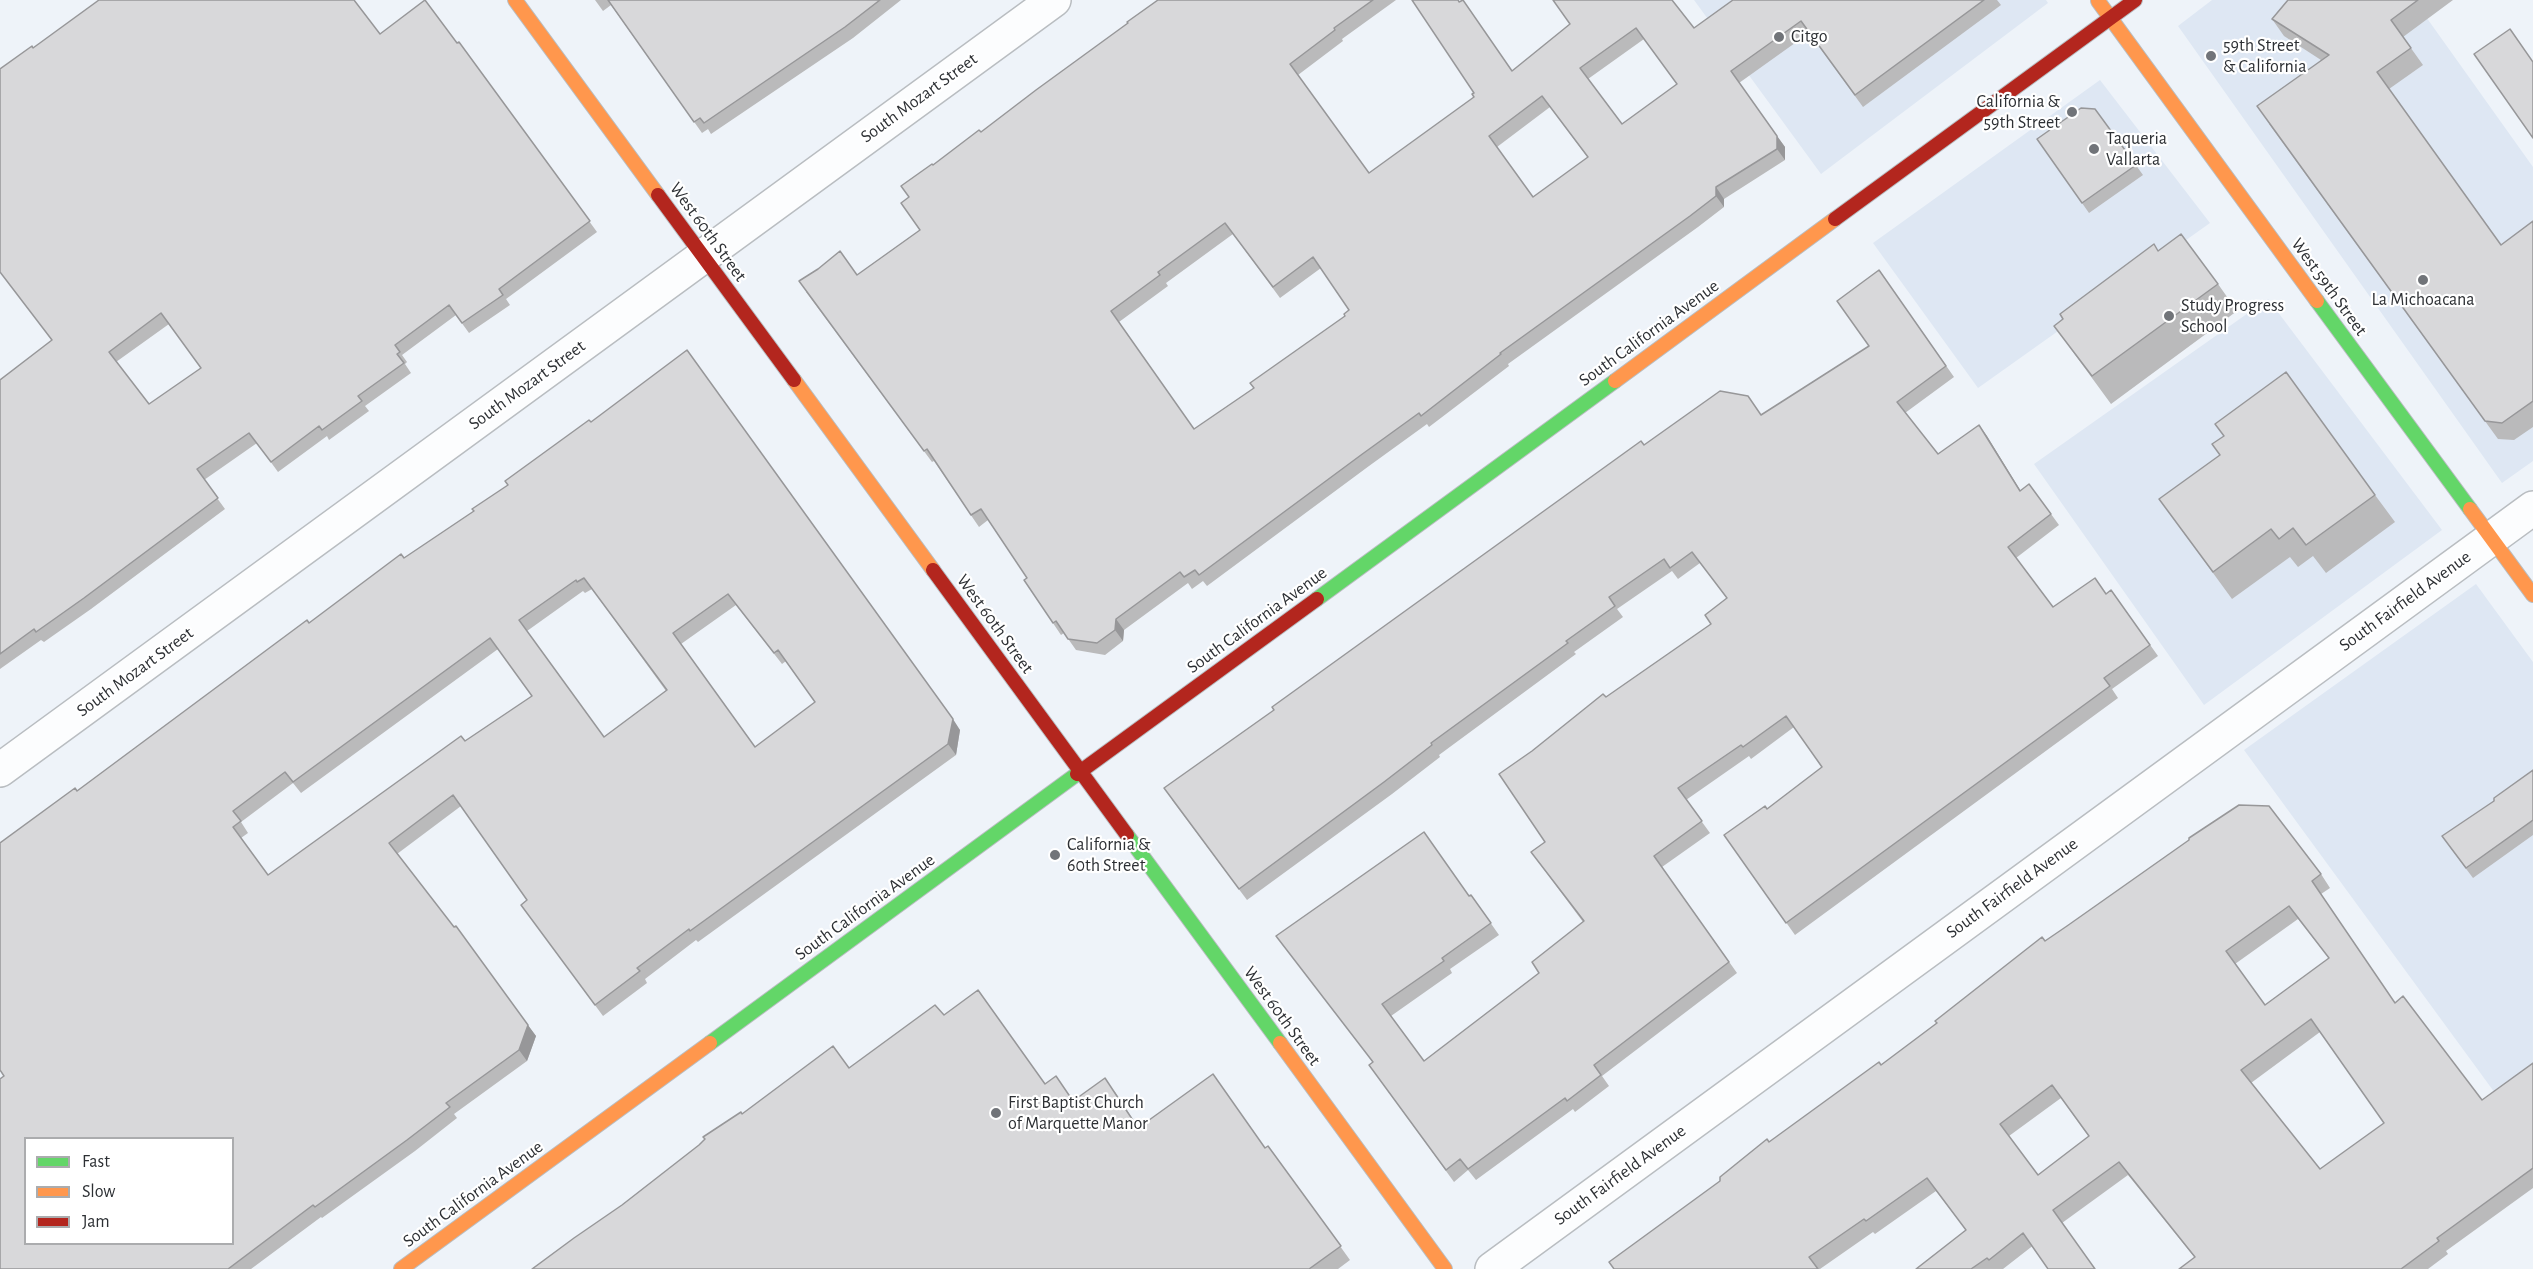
<!DOCTYPE html>
<style>
body{margin:0}
#map{position:relative;width:2533px;height:1269px;overflow:hidden;background:#eef3f9;font-family:"Alegreya Sans",sans-serif}
canvas{display:block}
.legend{position:absolute;left:24px;top:1137px;width:210px;height:108px;box-sizing:border-box;background:#fff;border:2px solid #abacae;margin:0;padding:8px 10px;list-style:none;font-size:18px;color:#2d3034}
.legend li{display:flex;align-items:center;gap:12px;height:30px}
.legend b{width:30px;border:2px solid #abacae}
</style>
<div id="map">
<canvas width="2533" height="1269"></canvas>
<ul class="legend">
<li><b style="height:8px;background:#63d668"></b>Fast</li>
<li><b style="height:8px;background:#ff974d"></b>Slow</li>
<li><b style="height:8px;background:#b3261e"></b>Jam</li>
</ul>
</div>
<script>
const ctx = document.querySelector('canvas').getContext('2d');
ctx.lineJoin = 'round';
function fill(path, color) {
  ctx.fillStyle = color;
  ctx.fill(path, 'evenodd');
}
function strokePath(path, color, width, dash) {
  ctx.strokeStyle = color;
  ctx.lineWidth = width;
  ctx.lineCap = dash ? 'butt' : 'round';
  ctx.setLineDash(dash || []);
  ctx.stroke(path);
}
function label(font, color, halo, rows, align = 'center') {
  ctx.font = font + ' "Alegreya Sans",sans-serif';
  ctx.lineWidth = 4.5;
  ctx.setLineDash([]);
  ctx.textBaseline = 'middle';
  ctx.strokeStyle = halo;
  ctx.fillStyle = color;
  for (const [text, x, y, turn = 0] of rows) {
    ctx.save();
    ctx.translate(x, y);
    ctx.rotate((+turn || 0) * Math.PI / 180);
    ctx.textAlign = isNaN(turn) ? turn : align;
    if (halo) ctx.strokeText(text, 0, 0);
    ctx.fillText(text, 0, 0);
    ctx.restore();
  }
}
fill(new Path2D(`
 M 1694,0 L 2046,0 L 2048,3 L 1821,174 Z
 M 2212,0 L 2414,0 L 2533,167 L 2533,461 L 2502,483 L 2178,26 Z
 M 2100,80 L 2210,223 L 1978,388 L 1873,243 Z
 M 2268,299 L 2442,530 L 2204,705 L 2034,464 Z
 M 2476,584 L 2533,662 L 2533,1145 L 2244,750 Z`), '#dee7f3');
const street = new Path2D(`
 M 0,770 L 1054,0
 M 1492,1269 L 2533,508`);
const fast = new Path2D(`
 M 2317,301 L 2470,509
 M 1317,599 L 1615,381
 M 1127,835 L 1280,1043
 M 710,1043 L 1077,774`);
const slow = new Path2D(`
 M 515,0 L 658,195
 M 2098,1 L 2317,301
 M 794,380 L 933,570
 M 1615,381 L 1835,219
 M 2470,509 L 2533,595
 M 1280,1043 L 1445,1269
 M 401,1269 L 710,1043`);
const jam = new Path2D(`
 M 658,195 L 794,380
 M 1835,219 L 2135,0
 M 933,570 L 1127,835
 M 1077,774 L 1317,599`);
strokePath(street, '#b9bdc1', 36);
strokePath(fast, '#b9bdc1', 16);
strokePath(slow, '#b9bdc1', 16);
strokePath(jam, '#b9bdc1', 16);
strokePath(street, '#fcfdfe', 33);
strokePath(fast, '#63d668', 14);
strokePath(slow, '#ff974d', 14);
strokePath(jam, '#b3261e', 14);
fill(new Path2D(`
 M 595,0 L 901,0 L 853,38 L 711,134 L 708,129 L 702,133 L 611,5 L 603,11 Z
 M 1158,0 L 1396,0 L 1342,39 L 1343,41 L 1298,75 L 1369,173 L 1512,71 L 1570,24 L 1694,28 L 1733,0 L 1997,0 L 2001,5 L 1863,107 L 1809,33 L 1739,83 L 1785,147 L 1785,160 L 1724,199 L 1724,207 L 1698,227 L 1508,364 L 1509,366 L 1429,427 L 1427,424 L 1369,466 L 1207,586 L 1203,581 L 1192,589 L 1188,583 L 1124,630 L 1123,641 L 1105,655 L 1076,650 L 1064,633 L 1061,635 L 1024,580 L 1027,578 L 988,520 L 979,527 L 934,461 L 932,462 L 806,292 L 857,275 L 920,230 L 909,197 L 933,165 L 981,132 L 1128,23 ZM 1644,39 L 1677,84 L 1622,124 L 1588,79 ZM 1550,107 L 1588,158 L 1533,197 L 1497,147 ZM 1233,234 L 1280,298 L 1321,268 L 1349,310 L 1345,316 L 1254,388 L 1194,429 L 1119,322 L 1168,286 L 1166,283 Z
 M 2288,0 L 2453,0 L 2403,37 L 2423,65 L 2389,89 L 2501,245 L 2533,221 L 2533,427 L 2514,440 L 2498,439 L 2269,124 L 2321,60 L 2284,36 L 2272,19 Z
 M 380,34 L 457,43 L 459,42 L 597,232 L 506,299 L 510,305 L 469,333 L 456,315 L 402,355 L 407,362 L 405,364 L 411,373 L 365,406 L 369,411 L 329,440 L 327,436 L 278,472 L 257,443 L 204,480 L 225,509 L 91,609 L 44,642 L 41,640 L 0,669 L 0,380 L 51,341 L 33,48 ZM 169,324 L 201,368 L 149,404 L 116,362 Z
 M 2095,109 L 2143,175 L 2089,213 L 2037,139 Z
 M 2158,251 L 2218,284 L 2237,311 L 2111,404 L 2054,326 Z
 M 1879,270 L 1954,377 L 1905,413 L 1938,454 L 1979,425 L 2020,491 L 2051,514 L 2059,525 L 2016,558 L 2053,607 L 2106,594 L 2111,590 L 2158,656 L 2112,689 L 2118,698 L 1795,935 L 1724,835 L 1767,809 L 1822,767 L 1794,727 L 1751,759 L 1749,756 L 1686,800 L 1710,833 L 1662,867 L 1737,973 L 1602,1076 L 1609,1086 L 1575,1112 L 1573,1109 L 1476,1180 L 1468,1170 L 1454,1182 L 1369,1065 L 1373,1062 L 1276,936 L 1469,896 L 1471,895 L 1499,935 L 1450,969 L 1452,973 L 1391,1016 L 1424,1061 L 1539,973 L 1583,922 L 1531,852 L 1545,842 L 1532,751 L 1606,697 L 1711,624 L 1727,598 L 1700,563 L 1678,579 L 1672,571 L 1617,609 L 1623,617 L 1574,652 L 1576,654 L 1439,755 L 1440,757 L 1392,794 L 1247,900 L 1172,800 L 1644,445 L 1761,415 L 1869,346 Z
 M 591,422 L 960,730 L 956,755 L 698,942 L 696,940 L 645,979 L 647,983 L 603,1016 L 521,905 L 527,900 L 461,806 L 397,854 L 536,1036 L 527,1061 L 454,1114 L 457,1118 L 415,1151 L 322,1218 L 321,1217 L 251,1269 L 0,1269 L 4,1076 L 0,1071 L 0,843 L 77,791 L 309,623 L 474,511 ZM 592,589 L 666,691 L 604,737 L 527,631 L 583,591 L 585,593 ZM 736,605 L 782,664 L 786,661 L 815,702 L 755,747 L 681,644 ZM 498,649 L 532,696 L 268,875 L 241,838 L 248,833 L 241,822 L 293,783 L 301,793 Z
 M 2375,495 L 2395,522 L 2326,573 L 2313,556 L 2298,567 L 2290,557 L 2232,599 L 2159,499 Z
 M 2533,770 L 2533,835 L 2473,878 L 2449,846 L 2494,801 Z
 M 2321,874 L 2330,888 L 2321,894 L 2395,1003 L 2482,1100 L 2533,1063 L 2533,1188 L 2446,1251 L 2448,1254 L 2428,1269 L 2179,1269 L 2195,1258 L 2128,1175 L 2062,1223 L 2003,1269 L 1916,1269 L 1966,1230 L 1936,1191 L 1875,1234 L 1873,1232 L 1820,1269 L 1614,1269 L 1720,1181 L 1769,1142 L 1881,1065 L 2045,941 ZM 2298,919 L 2329,958 L 2265,1005 L 2235,964 ZM 2320,1032 L 2384,1123 L 2320,1169 L 2251,1083 ZM 2061,1098 L 2089,1137 L 2038,1175 L 2009,1136 Z
 M 944,1015 L 1045,1084 L 1073,1101 L 1115,1092 L 1138,1127 L 1265,1148 L 1268,1146 L 1350,1260 L 1338,1269 L 532,1269 L 622,1205 L 742,1114 L 849,1068 Z`), '#bababb');
fill(new Path2D(`
 M 1777,136 L 1785,147 L 1785,160 L 1777,149 Z
 M 1716,187 L 1724,199 L 1724,207 L 1716,196 Z
 M 1979,425 L 1987,436 L 2028,503 L 2020,491 Z
 M 1116,619 L 1124,630 L 1123,641 L 1115,630 Z
 M 953,719 L 960,730 L 956,755 L 948,744 Z
 M 528,1025 L 536,1036 L 527,1061 L 519,1050 Z`), '#979799');
const building = new Path2D(`
 M 99,0 L 354,0 L 380,34 L 425,0 L 457,43 L 459,42 L 590,221 L 499,289 L 503,295 L 462,323 L 449,305 L 395,345 L 400,352 L 397,354 L 404,363 L 358,396 L 362,401 L 322,430 L 319,426 L 271,462 L 249,433 L 197,469 L 218,498 L 84,598 L 36,632 L 34,629 L 0,654 L 0,380 L 52,340 L 0,272 L 0,69 L 32,46 L 33,48 ZM 161,313 L 201,368 L 149,404 L 109,352 Z
 M 608,0 L 880,0 L 845,27 L 704,123 L 700,118 L 694,122 Z
 M 1158,0 L 1373,0 L 1334,28 L 1335,30 L 1290,64 L 1369,173 L 1474,97 L 1472,94 L 1474,93 L 1412,0 L 1458,0 L 1459,2 L 1463,0 L 1512,71 L 1570,24 L 1553,0 L 1672,0 L 1694,28 L 1733,0 L 1984,0 L 1855,95 L 1801,21 L 1731,71 L 1777,136 L 1777,149 L 1716,187 L 1716,196 L 1690,216 L 1500,353 L 1501,354 L 1421,416 L 1419,413 L 1361,455 L 1199,575 L 1195,570 L 1184,577 L 1180,572 L 1116,619 L 1115,630 L 1097,643 L 1068,639 L 1056,621 L 1053,623 L 1024,580 L 1027,578 L 981,509 L 971,515 L 927,449 L 924,451 L 799,281 L 818,269 L 840,251 L 857,275 L 920,230 L 901,203 L 909,197 L 901,186 L 932,164 L 933,165 L 979,130 L 981,132 L 1036,90 L 1128,23 L 1127,22 ZM 1636,28 L 1677,84 L 1622,124 L 1580,68 ZM 1542,96 L 1588,157 L 1533,197 L 1489,136 ZM 1225,223 L 1273,287 L 1313,257 L 1349,310 L 1344,314 L 1345,316 L 1250,383 L 1254,388 L 1194,429 L 1111,311 L 1160,275 L 1158,272 Z
 M 2288,0 L 2418,0 L 2391,20 L 2411,48 L 2377,72 L 2501,245 L 2533,221 L 2533,401 L 2502,423 L 2485,421 L 2257,106 L 2329,55 L 2272,19 Z
 M 2510,29 L 2533,62 L 2533,138 L 2474,54 Z
 M 2081,108 L 2095,109 L 2136,165 L 2082,203 L 2037,139 Z
 M 2181,234 L 2218,284 L 2092,376 L 2054,326 L 2063,319 L 2060,314 L 2154,244 L 2158,251 Z
 M 1879,270 L 1946,366 L 1897,402 L 1938,454 L 1979,425 L 2020,491 L 2029,484 L 2051,514 L 2008,547 L 2053,607 L 2095,578 L 2106,594 L 2111,590 L 2150,645 L 2104,678 L 2110,686 L 1786,923 L 1724,835 L 1765,806 L 1767,809 L 1822,767 L 1786,716 L 1743,747 L 1741,745 L 1678,788 L 1702,821 L 1654,856 L 1729,962 L 1594,1065 L 1601,1075 L 1567,1101 L 1565,1098 L 1468,1169 L 1460,1159 L 1446,1170 L 1369,1065 L 1373,1062 L 1276,936 L 1424,832 L 1469,896 L 1471,895 L 1491,923 L 1442,958 L 1444,961 L 1382,1004 L 1424,1061 L 1539,973 L 1532,962 L 1584,921 L 1531,852 L 1545,842 L 1499,774 L 1532,751 L 1603,694 L 1606,697 L 1711,624 L 1705,615 L 1727,598 L 1692,552 L 1670,568 L 1664,559 L 1609,597 L 1615,606 L 1566,641 L 1568,643 L 1431,743 L 1432,745 L 1384,782 L 1239,889 L 1164,788 L 1274,710 L 1272,707 L 1641,441 L 1644,445 L 1720,391 L 1748,396 L 1761,415 L 1869,346 L 1837,301 Z
 M 687,350 L 953,719 L 948,744 L 690,931 L 689,929 L 637,968 L 640,971 L 595,1005 L 521,905 L 527,900 L 453,795 L 389,843 L 454,927 L 456,926 L 528,1025 L 519,1050 L 446,1103 L 450,1107 L 407,1140 L 315,1207 L 313,1205 L 228,1269 L 0,1269 L 0,1079 L 4,1076 L 0,1070 L 0,843 L 75,788 L 77,791 L 307,620 L 309,623 L 401,554 L 404,558 L 474,511 L 472,509 L 508,485 L 505,481 L 589,420 L 591,422 ZM 584,578 L 667,690 L 604,737 L 519,620 L 576,580 L 577,582 ZM 728,594 L 774,653 L 778,650 L 815,702 L 755,747 L 673,633 ZM 490,638 L 532,696 L 465,741 L 461,736 L 268,875 L 233,827 L 241,821 L 233,811 L 285,772 L 293,782 ZM 26,1138 L 232,1138 L 232,1244 L 26,1244 Z
 M 2286,372 L 2375,495 L 2306,545 L 2293,528 L 2279,539 L 2271,529 L 2213,572 L 2159,499 L 2220,455 L 2212,444 L 2224,436 L 2215,424 Z
 M 2533,770 L 2533,820 L 2466,868 L 2442,836 L 2494,801 L 2494,798 Z
 M 2239,805 L 2269,806 L 2321,874 L 2312,881 L 2395,1003 L 2403,996 L 2482,1100 L 2533,1063 L 2533,1168 L 2437,1238 L 2439,1241 L 2401,1269 L 2179,1269 L 2195,1257 L 2119,1162 L 2053,1210 L 2095,1269 L 2048,1269 L 2023,1233 L 1989,1260 L 1987,1258 L 1971,1269 L 1916,1269 L 1966,1230 L 1927,1178 L 1866,1221 L 1864,1219 L 1809,1257 L 1818,1269 L 1614,1269 L 1609,1262 L 1720,1181 L 1720,1177 L 1767,1139 L 1769,1142 L 1879,1062 L 1881,1065 L 1937,1023 L 1935,1021 L 2042,937 L 2045,941 L 2067,926 L 2189,840 L 2189,838 ZM 2289,906 L 2329,958 L 2265,1005 L 2226,951 ZM 2311,1019 L 2384,1123 L 2320,1169 L 2241,1070 ZM 2052,1085 L 2089,1136 L 2038,1175 L 2000,1124 Z
 M 978,990 L 1045,1084 L 1056,1076 L 1073,1101 L 1105,1078 L 1138,1128 L 1213,1074 L 1265,1148 L 1268,1146 L 1341,1246 L 1309,1269 L 532,1269 L 574,1238 L 622,1205 L 699,1145 L 705,1139 L 703,1137 L 741,1112 L 742,1114 L 833,1046 L 849,1068 L 935,1005 L 944,1015 Z`);
fill(building, '#d8d8da');
strokePath(building, '#979799', 1.5);
for (const [x, y, r, color] of [
 [1779,37,6,"#717479"],
 [2211,56,6,"#717479"],
 [2072,112,6,"#717479"],
 [2094,149,6,"#717479"],
 [2423,280,6,"#717479"],
 [2169,316,6,"#717479"],
 [1055,855,6,"#717479"],
 [996,1113,6,"#717479"]
]) {
  const dot = new Path2D();
  dot.arc(x, y, r, 0, 2 * Math.PI);
  ctx.fillStyle = color;
  ctx.fill(dot);
  strokePath(dot, '#fff', 2);
}
label('18px', '#2d3034', '#fff', [
 ["Citgo",1791,37],
 ["59th Street",2223,46],
 ["& California",2223,67],
 ["California &",2060,102,"right"],
 ["59th Street",2060,123,"right"],
 ["Taqueria",2106,139],
 ["Vallarta",2106,160],
 ["La Michoacana",2423,300,"center"],
 ["Study Progress",2181,306],
 ["School",2181,327],
 ["California &",1067,845],
 ["60th Street",1067,866],
 ["First Baptist Church",1008,1103],
 ["of Marquette Manor",1008,1124]
], 'left');
label('18px', '#2d3034', '#fff', [
 ["South Mozart Street",919,98,-36],
 ["West 60th Street",708,232,54],
 ["West 59th Street",2329,287,54],
 ["South California Avenue",1649,333,-36],
 ["South Mozart Street",527,385,-36],
 ["South Fairfield Avenue",2405,601,-36],
 ["South California Avenue",1257,620,-36],
 ["West 60th Street",995,624,54],
 ["South Mozart Street",135,672,-36],
 ["South Fairfield Avenue",2012,888,-36],
 ["South California Avenue",865,907,-36],
 ["West 60th Street",1282,1016,54],
 ["South Fairfield Avenue",1620,1175,-36],
 ["South California Avenue",473,1194,-36]
]);
</script>
